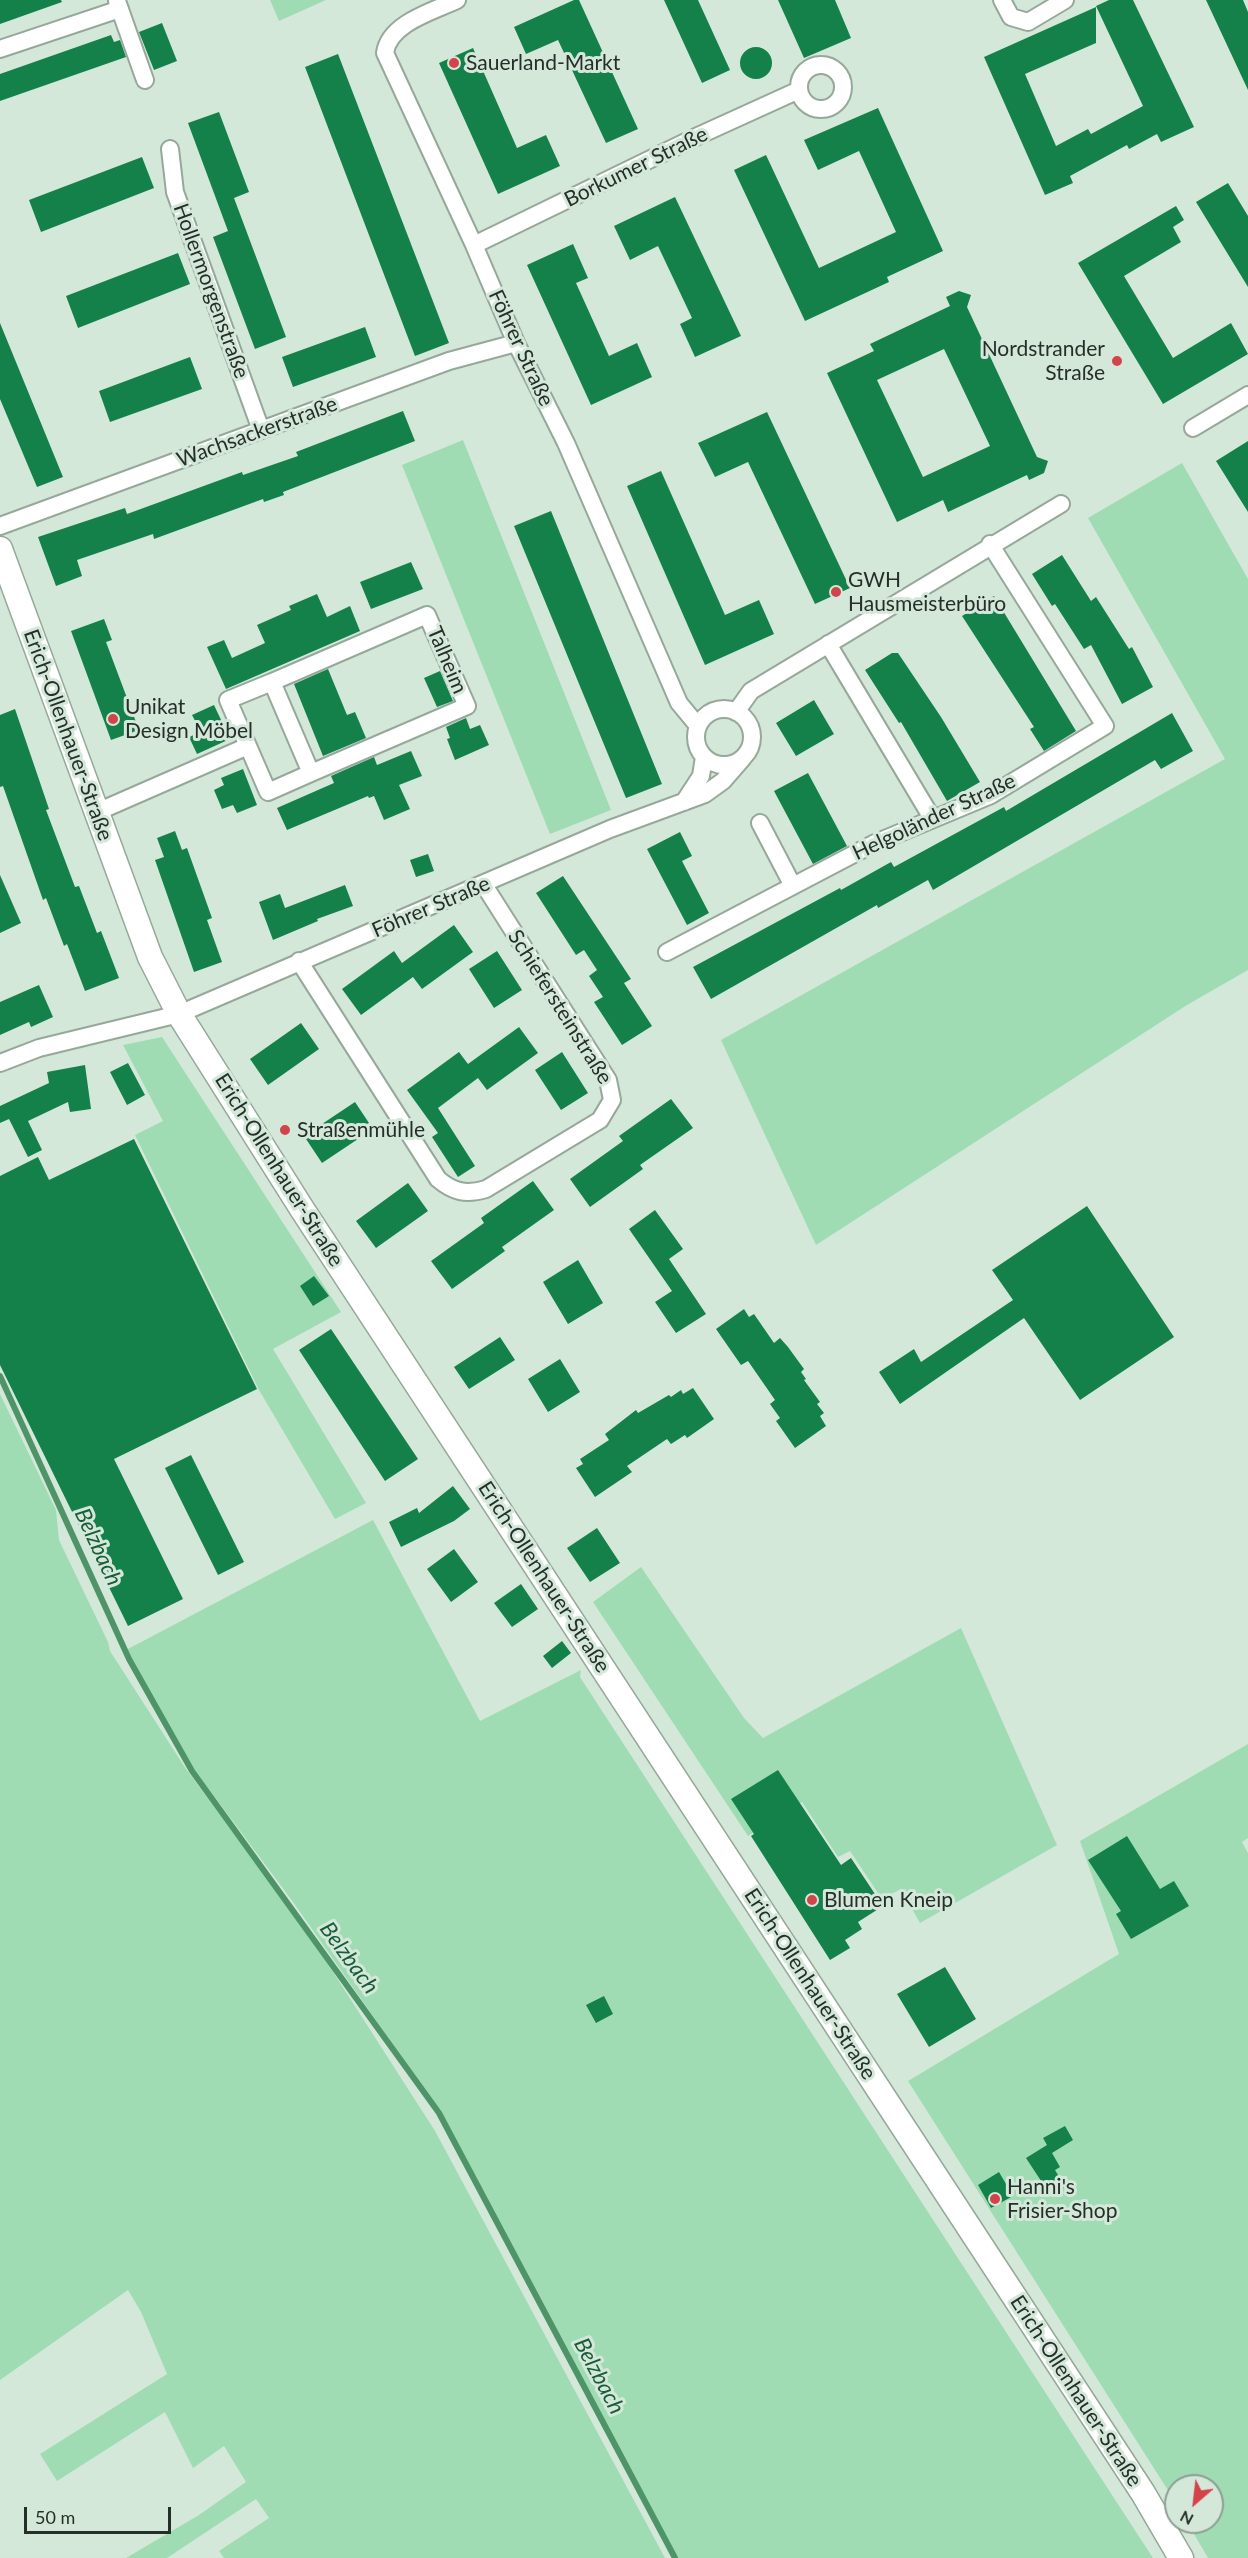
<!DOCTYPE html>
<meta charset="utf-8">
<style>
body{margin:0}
#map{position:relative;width:1248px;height:2558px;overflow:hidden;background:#d4e8da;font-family:Lato,sans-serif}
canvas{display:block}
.north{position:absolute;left:1164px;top:2474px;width:60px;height:60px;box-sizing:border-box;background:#d4e8da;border:2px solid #8e9e93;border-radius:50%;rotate:208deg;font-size:16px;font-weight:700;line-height:24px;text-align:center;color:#262e29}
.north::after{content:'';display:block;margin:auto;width:21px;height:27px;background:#d3434a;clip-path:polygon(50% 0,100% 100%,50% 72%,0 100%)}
.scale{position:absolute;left:24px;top:2507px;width:147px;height:27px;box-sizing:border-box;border:3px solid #262e29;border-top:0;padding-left:8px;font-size:18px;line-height:21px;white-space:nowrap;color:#262e29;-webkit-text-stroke:4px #d4e8da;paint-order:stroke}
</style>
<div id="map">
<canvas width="1248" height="2558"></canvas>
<div class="north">N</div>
<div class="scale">50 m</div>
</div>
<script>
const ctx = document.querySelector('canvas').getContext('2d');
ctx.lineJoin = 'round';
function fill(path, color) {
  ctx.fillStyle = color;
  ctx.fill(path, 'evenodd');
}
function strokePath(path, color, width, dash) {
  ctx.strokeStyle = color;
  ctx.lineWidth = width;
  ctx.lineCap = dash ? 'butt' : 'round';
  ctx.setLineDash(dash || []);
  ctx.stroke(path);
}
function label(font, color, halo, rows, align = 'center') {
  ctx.font = font + ' Lato,sans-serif';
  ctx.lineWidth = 6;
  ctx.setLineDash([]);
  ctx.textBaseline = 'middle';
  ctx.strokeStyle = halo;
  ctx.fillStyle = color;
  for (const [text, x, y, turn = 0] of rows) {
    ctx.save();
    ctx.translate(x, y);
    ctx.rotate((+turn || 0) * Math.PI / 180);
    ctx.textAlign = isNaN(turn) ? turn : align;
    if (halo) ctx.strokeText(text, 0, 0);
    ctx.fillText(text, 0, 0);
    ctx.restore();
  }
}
fill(new Path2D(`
 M 270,0 L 326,0 L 279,21 Z
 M 463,440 L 611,810 L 550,834 L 402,465 Z
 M 1182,463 L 1248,579 L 1248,970 L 1187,1005 L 816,1245 L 721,1040 L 1225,759 L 1088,518 Z
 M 162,1037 L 341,1312 L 273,1349 L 366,1503 L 335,1519 L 259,1390 L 135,1135 L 163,1121 L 123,1045 Z
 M 0,1394 L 56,1510 L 59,1540 L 108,1642 L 110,1651 L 186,1769 L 310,1936 L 435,2131 L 665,2558 L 224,2558 L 219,2551 L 269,2518 L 256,2499 L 167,2558 L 126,2558 L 199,2515 L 246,2482 L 224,2446 L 193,2468 L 165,2412 L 57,2481 L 40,2454 L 167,2374 L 141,2312 L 128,2290 L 0,2380 Z
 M 373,1520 L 480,1721 L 581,1670 L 580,1677 L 1153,2558 L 677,2558 L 446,2120 L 293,1902 L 194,1769 L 124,1651 Z
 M 641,1567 L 744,1718 L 763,1738 L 961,1628 L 1057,1845 L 920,1923 L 901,1889 L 882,1899 L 850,1851 L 838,1857 L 802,1802 L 748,1836 L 593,1602 Z
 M 1248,1744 L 1248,1838 L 1242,1842 L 1248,1853 L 1248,2558 L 1208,2558 L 1187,2522 L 1212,2522 L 1212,2486 L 1176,2486 L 1176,2503 L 908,2081 L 1119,1954 L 1080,1841 Z`), '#9fdcb4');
strokePath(new Path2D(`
 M 0,1376 L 129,1659 L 192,1771 L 439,2113 L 675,2558`), '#4f9469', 6);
fill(new Path2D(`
 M 0,0 L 61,0 L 62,2 L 0,24 Z
 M 574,0 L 579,0 L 638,129 L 606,143 L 558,40 L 526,54 L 514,27 Z
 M 664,0 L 698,0 L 730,70 L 702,83 Z
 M 778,0 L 835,0 L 851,38 L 804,58 Z
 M 1109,0 L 1133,0 L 1194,127 L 1161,142 L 1157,134 L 1129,149 L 1127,145 L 1070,176 L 1073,183 L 1045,195 L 984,57 L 1096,7 L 1096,43 L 1025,74 L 1056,146 L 1088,129 L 1091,134 L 1143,106 L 1096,6 Z
 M 1206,0 L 1243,0 L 1248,12 L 1248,90 Z
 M 162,23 L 177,61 L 154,70 L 139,32 Z
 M 111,35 L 114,42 L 120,40 L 126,57 L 0,101 L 0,74 Z
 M740 63a16 16 0 1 1 32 0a16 16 0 1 1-32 0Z
 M 473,48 L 517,148 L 546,135 L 560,166 L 498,194 L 439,63 Z
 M 338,54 L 449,343 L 415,356 L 305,67 Z
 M 878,108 L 943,251 L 887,277 L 889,282 L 805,321 L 734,170 L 766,155 L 819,268 L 896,232 L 859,151 L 818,170 L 804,140 Z
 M 219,112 L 249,192 L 234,198 L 286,337 L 255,349 L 213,237 L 228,231 L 188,123 Z
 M 142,157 L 154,188 L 41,232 L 29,200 Z
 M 1228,183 L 1248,216 L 1248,287 L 1196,202 Z
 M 675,197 L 741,336 L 695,357 L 680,324 L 692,318 L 658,246 L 630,260 L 614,226 Z
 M 1176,206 L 1184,220 L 1173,227 L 1181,242 L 1124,276 L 1173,358 L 1231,323 L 1248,354 L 1163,404 L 1078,263 Z
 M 573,244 L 588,278 L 576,283 L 609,356 L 637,343 L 652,377 L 591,405 L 527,265 Z
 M 178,253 L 190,284 L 78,328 L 66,296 Z
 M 959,291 L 971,295 L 967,307 L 1037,457 L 1048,461 L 1044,473 L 1029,480 L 1027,475 L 948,512 L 943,500 L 897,522 L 827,373 L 874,351 L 870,344 L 950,306 L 946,297 ZM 944,349 L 990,446 L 923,477 L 877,380 Z
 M 0,323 L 63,477 L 37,487 L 0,399 Z
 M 365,327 L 376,357 L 293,387 L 282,357 Z
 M 190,357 L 202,389 L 110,422 L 99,391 Z
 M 403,411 L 415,441 L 283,492 L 284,495 L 264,502 L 263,499 L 154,539 L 153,534 L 77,560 L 82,576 L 56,586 L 38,537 L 125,508 L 127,514 L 242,472 L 243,475 L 298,456 L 296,452 Z
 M 767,412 L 850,588 L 815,604 L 748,462 L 715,477 L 698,443 Z
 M 1248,441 L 1248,512 L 1216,461 Z
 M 661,471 L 725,615 L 759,600 L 774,634 L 705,665 L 627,486 Z
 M 551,511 L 662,784 L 626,798 L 514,526 Z
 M 1062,555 L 1091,601 L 1096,597 L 1129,649 L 1132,647 L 1153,687 L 1122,704 L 1091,645 L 1084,649 L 1055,604 L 1052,606 L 1032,574 Z
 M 411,562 L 423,589 L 371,609 L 360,582 Z
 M 317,594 L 327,617 L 350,606 L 360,631 L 226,689 L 207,647 L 224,640 L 232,658 L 265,643 L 257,625 L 291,610 L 289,606 Z
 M 994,596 L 1076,731 L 1044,751 L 1030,729 L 1034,727 L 962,616 Z
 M 104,619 L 112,640 L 106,642 L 139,730 L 111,740 L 71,631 Z
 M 892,653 L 898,653 L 941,717 L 980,782 L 947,801 L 901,722 L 899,723 L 865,670 Z
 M 328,669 L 347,715 L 355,712 L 366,738 L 323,756 L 294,684 Z
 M 440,671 L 453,701 L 437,707 L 424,678 Z
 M 814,700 L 834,734 L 796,756 L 776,723 Z
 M 214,705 L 230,739 L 197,754 L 189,737 L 201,732 L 192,715 Z
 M 15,709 L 49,809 L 46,810 L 75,887 L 79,886 L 97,933 L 101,931 L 119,978 L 85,991 L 67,944 L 64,946 L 46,898 L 43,900 L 3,786 L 0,787 L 0,715 Z
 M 1172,713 L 1193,751 L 1161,769 L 1155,760 L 933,890 L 928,880 L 878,908 L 877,905 L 711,999 L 693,967 L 840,888 L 841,890 L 891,862 L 894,867 L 1004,807 L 1006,811 Z
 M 466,718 L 470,729 L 480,725 L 489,745 L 455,760 L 447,739 L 450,738 L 446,727 Z
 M 411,751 L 422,776 L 399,785 L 410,809 L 384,820 L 374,796 L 369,798 L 368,796 L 287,830 L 277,808 L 334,783 L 331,776 L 374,757 L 377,765 Z
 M 243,769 L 257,805 L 237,813 L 233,805 L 222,809 L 214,790 L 224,785 L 221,778 Z
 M 808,773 L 847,846 L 813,864 L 774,791 Z
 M 175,831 L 182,850 L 187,848 L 212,918 L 207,920 L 222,962 L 194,972 L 155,860 L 164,857 L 157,838 Z
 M 680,832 L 692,856 L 682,861 L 709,913 L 687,925 L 647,849 Z
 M 428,854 L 434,871 L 416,877 L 410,860 Z
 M 0,875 L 21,923 L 0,933 Z
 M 563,876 L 631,979 L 624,983 L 652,1026 L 622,1045 L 594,1002 L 603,997 L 589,976 L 597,970 L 584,950 L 576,955 L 536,893 Z
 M 345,885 L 353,906 L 317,919 L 318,921 L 273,940 L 259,902 L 280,894 L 285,908 Z
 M 454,925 L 473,952 L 422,989 L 413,977 L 361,1015 L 342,989 L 394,951 L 402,963 Z
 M 497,951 L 522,990 L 494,1008 L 469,969 Z
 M 39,985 L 53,1017 L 31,1027 L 29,1022 L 0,1035 L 0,1002 Z
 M 301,1023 L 319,1049 L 268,1085 L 250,1059 Z
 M 519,1027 L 538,1053 L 487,1090 L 478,1078 L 438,1108 L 475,1166 L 458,1177 L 432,1137 L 438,1133 L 407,1090 L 459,1052 L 468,1064 Z
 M 562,1052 L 588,1093 L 561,1110 L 535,1070 Z
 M 128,1063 L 145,1095 L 127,1105 L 110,1072 Z
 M 85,1065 L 91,1109 L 70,1112 L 68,1102 L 28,1121 L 42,1150 L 28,1157 L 9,1119 L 0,1123 L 0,1106 L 49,1083 L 47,1072 Z
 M 671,1099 L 693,1128 L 640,1165 L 643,1169 L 590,1207 L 570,1179 L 623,1141 L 619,1136 Z
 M 355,1102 L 373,1129 L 322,1163 L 304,1136 Z
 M 134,1139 L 257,1389 L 114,1459 L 183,1599 L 128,1626 L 0,1365 L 0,1176 L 38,1157 L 49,1180 Z
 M 533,1181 L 554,1210 L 502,1247 L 505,1251 L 452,1289 L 431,1261 L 484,1223 L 481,1218 Z
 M 408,1183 L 428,1211 L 376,1248 L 356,1221 Z
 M 1087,1206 L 1174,1337 L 1080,1400 L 1024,1318 L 900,1404 L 879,1372 L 914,1349 L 921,1362 L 1013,1300 L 992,1270 Z
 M 655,1210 L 683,1249 L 669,1259 L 706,1314 L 676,1333 L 655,1302 L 672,1291 L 629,1229 Z
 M 578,1260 L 603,1303 L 568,1324 L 543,1282 Z
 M 314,1276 L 329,1296 L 313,1306 L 300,1286 Z
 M 744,1309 L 749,1317 L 754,1314 L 774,1343 L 780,1338 L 788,1347 L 804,1369 L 801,1372 L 806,1379 L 804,1380 L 820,1402 L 817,1404 L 824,1413 L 820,1416 L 826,1426 L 795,1448 L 776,1421 L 780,1418 L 770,1404 L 775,1400 L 748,1361 L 741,1365 L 716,1329 Z
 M 331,1329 L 418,1459 L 385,1481 L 299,1350 Z
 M 500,1337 L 515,1360 L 469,1389 L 454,1367 Z
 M 560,1359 L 580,1392 L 548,1412 L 528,1379 Z
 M 693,1388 L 714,1419 L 687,1438 L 685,1435 L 671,1444 L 667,1439 L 627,1466 L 632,1472 L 595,1497 L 576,1468 L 583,1464 L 580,1459 L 609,1440 L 605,1434 L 636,1410 L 638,1413 L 669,1395 L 671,1397 L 681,1390 L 683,1394 Z
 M 191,1455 L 244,1562 L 218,1575 L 165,1468 Z
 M 453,1486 L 470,1509 L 454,1521 L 401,1547 L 389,1522 L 417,1508 L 419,1513 Z
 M 597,1528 L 620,1563 L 590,1582 L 567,1548 Z
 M 454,1549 L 478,1582 L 451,1602 L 427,1569 Z
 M 521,1584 L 538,1609 L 512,1627 L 494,1603 Z
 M 562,1641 L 571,1653 L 552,1668 L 543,1656 Z
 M 778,1770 L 841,1865 L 851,1858 L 883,1906 L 858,1922 L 862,1929 L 845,1940 L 850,1948 L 830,1960 L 751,1836 L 754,1834 L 731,1799 Z
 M 1127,1836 L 1160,1889 L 1174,1881 L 1189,1906 L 1131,1939 L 1116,1914 L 1121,1911 L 1088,1860 Z
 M 945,1967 L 976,2019 L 929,2047 L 897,1994 Z
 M 604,1996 L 613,2014 L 596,2023 L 586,2005 Z
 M 1065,2126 L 1073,2140 L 1052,2153 L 1060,2167 L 1055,2170 L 1065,2187 L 1051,2196 L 1026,2158 L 1047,2145 L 1043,2138 Z
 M 999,2172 L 1013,2196 L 991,2208 L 978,2185 Z`), '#14804a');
const street = new Path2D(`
 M 457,0 C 434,11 389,23 385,53 L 474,245 L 516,343 L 566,443 L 679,703 L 698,726
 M 1002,0 L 1011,17 L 1028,22 L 1065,0
 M 117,1 L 145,80
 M 0,49 L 120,9
 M799 87a22 22 0 1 1 44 0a22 22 0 1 1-44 0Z
 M 170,149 L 175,192 L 261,430
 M 474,245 L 700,135 L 799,90
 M 1193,428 L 1248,395
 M 0,526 L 449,361 L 516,343
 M 828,644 L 932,818
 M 272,682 L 427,615 L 467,706 L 311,773
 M696 737a28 28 0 1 1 56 0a28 28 0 1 1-56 0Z
 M 736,712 L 751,691 L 1061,504
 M 684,802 L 701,776 L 704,757
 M 97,812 L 248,746 L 228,700 L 272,682 L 311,773 L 268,792 L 248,746
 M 760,823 L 793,886
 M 667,952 L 873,844 L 991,795 L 1105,726 L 990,544
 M 299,961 L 438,1179 C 453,1192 466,1195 486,1189 L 600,1120 L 612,1100 L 608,1080 L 484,885
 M 0,1063 L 39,1048 L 179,1014 L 610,829 L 705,794 L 723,781 L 743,758`);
const secondary = new Path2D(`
 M 0,549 L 150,957 L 179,1014 L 302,1209 L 1143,2493 L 1181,2558`);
strokePath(street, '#95a89a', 20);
strokePath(secondary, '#95a89a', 27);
strokePath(street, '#fff', 16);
strokePath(secondary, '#fff', 24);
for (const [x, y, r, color] of [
 [454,63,6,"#d3434a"],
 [1117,361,6,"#d3434a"],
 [836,592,6,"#d3434a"],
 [113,719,6,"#d3434a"],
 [285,1130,6,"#d3434a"],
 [812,1900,6,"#d3434a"],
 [995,2199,6,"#d3434a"]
]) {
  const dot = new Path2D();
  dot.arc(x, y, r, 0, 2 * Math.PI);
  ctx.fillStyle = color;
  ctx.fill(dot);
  strokePath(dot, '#d4e8da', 2);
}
label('21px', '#262e29', '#d4e8da', [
 ["Sauerland-Markt",466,63],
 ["Nordstrander",1105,349,"right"],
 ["Straße",1105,373,"right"],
 ["GWH",848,580],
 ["Hausmeisterbüro",848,604],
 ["Unikat",125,707],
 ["Design Möbel",125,731],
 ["Straßenmühle",297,1130],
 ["Blumen Kneip",824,1900],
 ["Hanni's",1007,2187],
 ["Frisier-Shop",1007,2211]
], 'left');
label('21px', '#262e29', '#d4e8da', [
 ["Borkumer Straße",636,167,-26],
 ["Hollermorgenstraße",211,291,70],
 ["Föhrer Straße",521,348,65],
 ["Wachsackerstraße",257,432,-20],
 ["Talheim",447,660,67],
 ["Erich-Ollenhauer-Straße",68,735,70],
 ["Helgoländer Straße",934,817,-25],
 ["Föhrer Straße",431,907,-23],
 ["Schiefersteinstraße",560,1007,58],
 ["Erich-Ollenhauer-Straße",279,1170,58],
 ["Erich-Ollenhauer-Straße",544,1577,57],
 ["Erich-Ollenhauer-Straße",810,1984,57],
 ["Erich-Ollenhauer-Straße",1076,2391,57]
]);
label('italic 22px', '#185d38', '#d4e8da', [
 ["Belzbach",98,1547,65],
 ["Belzbach",349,1958,54],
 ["Belzbach",599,2376,62]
]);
</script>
